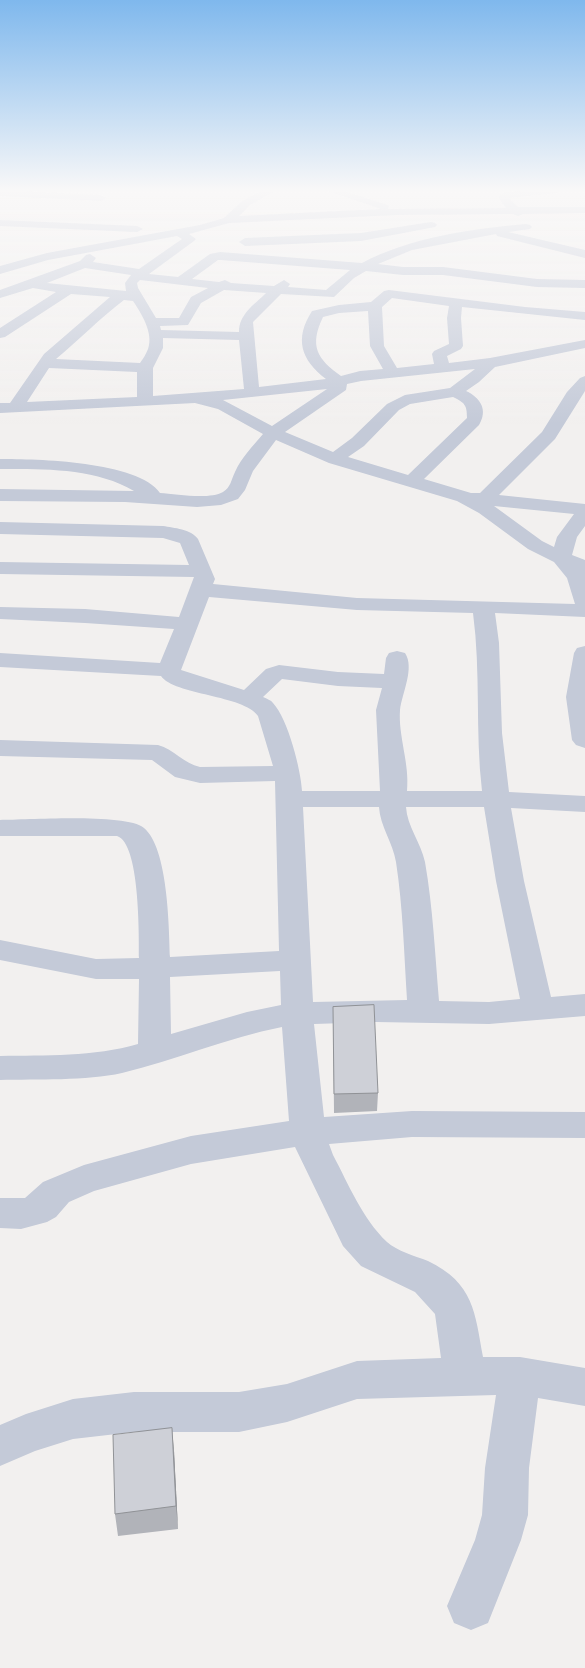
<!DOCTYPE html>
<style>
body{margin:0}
canvas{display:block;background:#f2f0ef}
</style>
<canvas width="585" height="1668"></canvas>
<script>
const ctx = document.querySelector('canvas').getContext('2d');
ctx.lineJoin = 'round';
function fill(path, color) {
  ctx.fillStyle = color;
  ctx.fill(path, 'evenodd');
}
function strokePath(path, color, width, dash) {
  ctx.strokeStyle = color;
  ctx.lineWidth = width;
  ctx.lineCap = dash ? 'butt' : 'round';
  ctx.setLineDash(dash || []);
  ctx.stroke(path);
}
fill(new Path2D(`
 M 0,190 L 101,195 L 106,198 L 101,201 L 0,196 Z
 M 263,190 L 277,190 L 250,205 L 239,216 L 381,209 L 325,190 L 341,190 L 388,205 L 389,207 L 388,209 L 506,208 L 498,197 L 504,192 L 563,190 L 558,193 L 509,198 L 518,207 L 585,207 L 585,213 L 523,214 L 518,216 L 513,214 L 397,215 L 229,223 L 189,234 L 196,239 L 194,241 L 149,274 L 178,277 L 210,254 L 220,252 L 362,263 C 411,237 471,229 526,224 L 530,225 L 532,227 L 530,229 L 508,232 L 585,250 L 585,258 L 497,236 L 496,234 L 412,250 L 378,264 L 403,267 L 443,267 L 537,279 L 585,280 L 585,288 L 537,287 L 443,275 L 403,275 L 366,271 L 354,278 L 334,297 L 281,294 L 253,322 L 259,387 L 326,379 C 301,360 294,339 312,311 L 339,305 L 371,302 L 384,291 L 389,290 L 525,307 L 585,312 L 585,320 L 462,307 L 461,318 L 463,346 L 461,349 L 447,356 L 449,363 L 490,358 L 585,340 L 585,348 L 495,367 L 479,382 L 466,391 C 481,398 488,410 479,425 L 424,479 L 471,493 L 480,493 L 542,432 L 567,392 L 580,378 L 585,376 L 585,391 L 555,439 L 499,495 L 585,504 L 585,526 L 577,537 L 572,555 L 585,560 L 585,617 L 495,613 L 499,643 L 502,733 L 509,792 L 585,796 L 585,812 L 511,808 L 524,881 L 551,997 L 585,994 L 585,1016 L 489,1024 L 376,1022 L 314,1024 L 324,1117 L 412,1111 L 585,1112 L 585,1138 L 412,1137 L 329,1144 L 333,1155 C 349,1185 362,1218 387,1242 C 397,1251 415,1256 428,1261 C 474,1283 475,1313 483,1357 L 520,1357 L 585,1368 L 585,1406 L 538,1398 L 529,1468 L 528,1515 L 521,1540 L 488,1623 L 471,1630 L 454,1623 L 447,1606 L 475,1540 L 482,1515 L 485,1468 L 496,1395 L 357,1399 L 287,1422 L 239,1432 L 134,1432 L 73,1439 L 35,1451 L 0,1466 L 0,1425 L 26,1414 L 73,1399 L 134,1392 L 239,1392 L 287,1384 L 357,1361 L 441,1358 L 435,1314 L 415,1292 L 361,1266 L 343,1246 L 295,1147 L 191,1164 L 94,1191 L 69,1202 L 56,1217 L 47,1222 L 21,1229 L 0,1228 L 0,1198 L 25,1198 L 43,1182 L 84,1165 L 191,1136 L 289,1121 L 282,1027 C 227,1038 175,1060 122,1073 C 86,1081 37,1079 0,1080 L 0,1056 C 45,1055 94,1057 138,1044 L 139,979 L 96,979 L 0,960 L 0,940 L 96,959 L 139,958 C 139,935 140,843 117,836 L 0,836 L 0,820 C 27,820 126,813 144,828 C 168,848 169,926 170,957 L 279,951 L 275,781 L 200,783 L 175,777 L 152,760 L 0,756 L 0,740 L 158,745 C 174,749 184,764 200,767 L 273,766 L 258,716 C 244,695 174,695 161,676 L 0,667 L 0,653 L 160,663 L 174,629 L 85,623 L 0,619 L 0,607 L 85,609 L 179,617 L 194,577 L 0,574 L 0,562 L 189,565 L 180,543 L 163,538 L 0,534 L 0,522 L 163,526 C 174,528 191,529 198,539 L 215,579 L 213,584 L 357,598 L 575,604 L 567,578 L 554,562 L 528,549 L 479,513 L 457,501 L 329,463 L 276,440 L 253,471 L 245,490 L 238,499 L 221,505 L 197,507 L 125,502 L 0,501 L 0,489 L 134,491 C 95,468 45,469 0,469 L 0,459 C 36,459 138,461 160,493 C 176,494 209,500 223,492 C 231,487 231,480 235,472 C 241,458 253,446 263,434 L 218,409 L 195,403 L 0,413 L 0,403 L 10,403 L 44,354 L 110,297 L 71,294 L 5,337 L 0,338 L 0,328 L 56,292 L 33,288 L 0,298 L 0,290 L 80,261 L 86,255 L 90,254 L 96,258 L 93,262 L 139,269 L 182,239 L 177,236 L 48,260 L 0,274 L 0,266 L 47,253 L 200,225 L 224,218 L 242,201 ZM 218,260 L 220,260 L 350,270 L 326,290 L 288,287 L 290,284 L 284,280 L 274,286 L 231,283 L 225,280 L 219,282 L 192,279 ZM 85,268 L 131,275 L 125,283 L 126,291 L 47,283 ZM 140,280 L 208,288 L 191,297 L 179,318 L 156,318 L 138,288 L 137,283 ZM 224,290 L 266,293 C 254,305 239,314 239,332 L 161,330 L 160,326 L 188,325 L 201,303 ZM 392,298 L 449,306 L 447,318 L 449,344 L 434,351 L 432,354 L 434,364 L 397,368 L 384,346 L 382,307 ZM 124,300 L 133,301 C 141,313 154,333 148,349 C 146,354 143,359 140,363 L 56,359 C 79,340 100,318 124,300 ZM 368,311 L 370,346 L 383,369 L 360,371 L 341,376 C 317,359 309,346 323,317 L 339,313 ZM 163,338 L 239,340 L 244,389 L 153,396 L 153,368 L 163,348 ZM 49,368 L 137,372 L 137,397 L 27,402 ZM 475,369 L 450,388 L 405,395 L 387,404 L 352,438 L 333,452 L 285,432 L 346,390 L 347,384 L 361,381 ZM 327,389 L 272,426 L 223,400 ZM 453,397 C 465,403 467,405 467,418 L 408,475 L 348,457 L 364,446 L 399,410 L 410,404 ZM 494,506 L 574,514 L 557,537 L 554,547 L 542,541 ZM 209,597 L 357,610 L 473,613 C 481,672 475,732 482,791 L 407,791 C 410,764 398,736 400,710 C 402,693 415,668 405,653 L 397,651 L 389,653 L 386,658 L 384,674 L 338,672 L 279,665 L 266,669 L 244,690 L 181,670 ZM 282,679 L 338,686 L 382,688 L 376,710 L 380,791 L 302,791 C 301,770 288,719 273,703 C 271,700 267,699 263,697 ZM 303,807 L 379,807 C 380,826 393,843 396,862 C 403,908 404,954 407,1000 L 313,1002 ZM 406,807 L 484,807 L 496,881 L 520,999 L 489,1002 L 439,1001 C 435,955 433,908 425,862 C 421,843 407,826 406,807 ZM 280,971 L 281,1005 L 247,1012 L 171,1034 L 170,977 Z
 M 0,220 L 137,226 L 143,229 L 137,232 L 0,226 Z
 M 431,222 L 435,223 L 437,225 L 435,227 L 361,241 L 245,246 L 239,242 L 245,238 L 361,233 Z
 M 585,646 L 585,748 L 576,745 L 572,740 L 566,697 L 574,653 L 577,648 Z`), '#c4cad8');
fill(new Path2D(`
 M 333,1007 L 378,1093 L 377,1111 L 334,1113 Z
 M 174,1451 L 178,1529 L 118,1536 L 115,1514 Z`), '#b1b3b9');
fill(new Path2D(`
 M 172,1428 L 174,1451 L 178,1529 L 176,1506 Z`), '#909296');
const building = new Path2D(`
 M 374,1005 L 378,1093 L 334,1094 L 333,1007 Z
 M 172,1428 L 176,1506 L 115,1514 L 113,1435 Z`);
fill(building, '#ced0d7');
strokePath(building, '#909296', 1);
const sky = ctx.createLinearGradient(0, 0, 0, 424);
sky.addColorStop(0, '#7fb8ed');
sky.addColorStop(0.45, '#f9f8f8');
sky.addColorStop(1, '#f9f8f800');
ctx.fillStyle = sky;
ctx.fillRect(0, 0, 585, 424);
</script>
